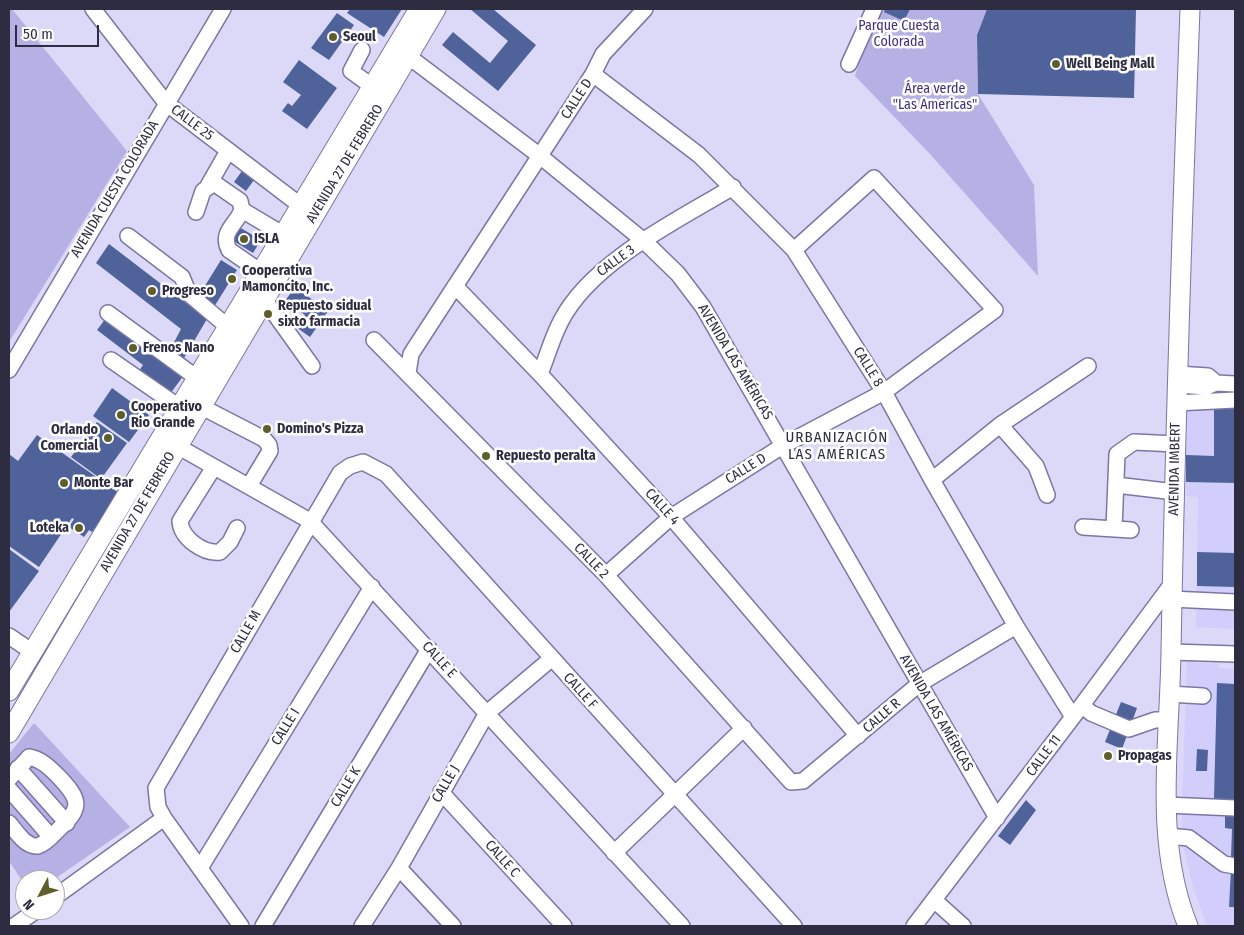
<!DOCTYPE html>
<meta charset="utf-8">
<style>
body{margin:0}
#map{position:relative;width:1244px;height:935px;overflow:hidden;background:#dbd9f7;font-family:"Fira Sans Condensed",sans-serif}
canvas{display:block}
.frame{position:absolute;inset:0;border:10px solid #2e2c40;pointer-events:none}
.north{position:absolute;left:15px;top:870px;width:50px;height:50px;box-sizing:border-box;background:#fefefe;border:1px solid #abaab2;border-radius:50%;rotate:230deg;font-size:14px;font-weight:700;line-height:20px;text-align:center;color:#2e2c40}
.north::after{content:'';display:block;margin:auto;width:18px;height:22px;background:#5f5e2b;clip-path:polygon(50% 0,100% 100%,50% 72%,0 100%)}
.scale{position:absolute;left:15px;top:25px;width:84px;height:22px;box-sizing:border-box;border:2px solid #2e2c40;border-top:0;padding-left:6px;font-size:15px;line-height:18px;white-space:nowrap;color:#2e2c40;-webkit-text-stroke:4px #fefefe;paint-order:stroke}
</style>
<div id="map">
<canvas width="1244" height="935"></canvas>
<div class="frame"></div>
<div class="north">N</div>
<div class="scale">50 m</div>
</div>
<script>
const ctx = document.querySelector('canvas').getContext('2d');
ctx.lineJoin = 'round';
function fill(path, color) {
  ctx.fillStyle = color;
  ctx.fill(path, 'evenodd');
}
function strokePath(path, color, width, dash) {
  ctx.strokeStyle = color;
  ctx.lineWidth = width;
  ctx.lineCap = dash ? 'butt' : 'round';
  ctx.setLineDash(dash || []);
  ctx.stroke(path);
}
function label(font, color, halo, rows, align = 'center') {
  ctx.font = font + ' "Fira Sans Condensed",sans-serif';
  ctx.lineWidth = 5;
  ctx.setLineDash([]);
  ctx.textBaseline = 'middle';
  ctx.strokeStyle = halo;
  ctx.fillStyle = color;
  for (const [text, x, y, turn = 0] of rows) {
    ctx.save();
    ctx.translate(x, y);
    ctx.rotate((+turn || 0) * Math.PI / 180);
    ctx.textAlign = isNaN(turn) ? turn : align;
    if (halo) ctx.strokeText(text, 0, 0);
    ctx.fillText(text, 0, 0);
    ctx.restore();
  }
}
fill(new Path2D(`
 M 1187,389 L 1235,390 L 1235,629 L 1196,627 L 1198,497 L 1186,496 Z
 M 1187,662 L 1219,664 L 1219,668 L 1235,669 L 1235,926 L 1207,926 L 1193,887 L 1181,837 Z`), '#d2cefc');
fill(new Path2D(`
 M 9,9 L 12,9 L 127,151 L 9,342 Z
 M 882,9 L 987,9 L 977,35 L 978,94 L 1034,185 L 1038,276 L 930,154 L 855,76 L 862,52 Z
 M 34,723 L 130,827 L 53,880 L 25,880 L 25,885 L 9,861 L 9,754 Z`), '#b5b1e4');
fill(new Path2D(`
 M 350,9 L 402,9 L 384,37 L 347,13 Z
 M 470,9 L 493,9 L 536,45 L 498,91 L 442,45 L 453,32 L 490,63 L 508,41 Z
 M 885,9 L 910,9 L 904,21 L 884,12 Z
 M 987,9 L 1136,9 L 1134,98 L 978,94 L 977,35 Z
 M 337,13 L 354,25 L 329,60 L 311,48 Z
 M 299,60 L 337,88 L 307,129 L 282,111 L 288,103 L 292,106 L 301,95 L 283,82 Z
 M 242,171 L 254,180 L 246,191 L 234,182 Z
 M 234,224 L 261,240 L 253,253 L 227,237 Z
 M 109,244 L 207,319 L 184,358 L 170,350 L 181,329 L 96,263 Z
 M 221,260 L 237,270 L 214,307 L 198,297 Z
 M 295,287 L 328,311 L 310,337 L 296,327 L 305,315 L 285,301 Z
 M 106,318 L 184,375 L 170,394 L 139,371 L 143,365 L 97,330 Z
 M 112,388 L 149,415 L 129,442 L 93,416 Z
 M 1214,407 L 1235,407 L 1235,483 L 1186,482 L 1186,455 L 1214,456 Z
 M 97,422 L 127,443 L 101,479 L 71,457 Z
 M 37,435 L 119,493 L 92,532 L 89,530 L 84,537 L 69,527 L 74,519 L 72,518 L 39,567 L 9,546 L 9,454 L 18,461 Z
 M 9,549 L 39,571 L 9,612 Z
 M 1197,552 L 1235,553 L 1235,587 L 1197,586 Z
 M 1217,683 L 1235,684 L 1235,799 L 1214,799 Z
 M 1121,702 L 1137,708 L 1122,749 L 1105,742 Z
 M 1197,749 L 1208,750 L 1207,771 L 1196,771 Z
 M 1026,800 L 1036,810 L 1010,845 L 998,836 Z
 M 1225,815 L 1235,816 L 1235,857 L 1231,857 L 1232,829 L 1225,828 Z
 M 1231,869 L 1235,869 L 1235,907 L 1229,907 Z`), '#4f6299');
const minor = new Path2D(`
 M 93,9 L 166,103 L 309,212
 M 362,50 L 351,71 L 373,87
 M 400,50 L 540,156 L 644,241 L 678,274 L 703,307 L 997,818
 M 849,64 L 874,9
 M 593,74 L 699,155 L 794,250 L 884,392 L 932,480 L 1016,626 L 1073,717
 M 208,186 L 228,151
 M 242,210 L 284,235
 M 196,212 L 203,191 L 214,183 L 240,201 L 242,210 C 236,225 220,232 229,250 L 261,272
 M 128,236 L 182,277 L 189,294 L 228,327
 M 455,286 L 540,374 L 671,517 L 858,736
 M 264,299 L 312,366
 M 108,313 L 197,378
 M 374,340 L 606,575 L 791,782 L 803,781 L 919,684 L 1016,626
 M 111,360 L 179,407
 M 9,370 L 223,9
 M 408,373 L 411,354 L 593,74 L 603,54 L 645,9
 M 540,374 C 547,357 552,338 561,321 C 591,262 678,220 733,187
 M 1177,374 L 1208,376 L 1216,383
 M 1177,385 L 1207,387 L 1216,383 L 1235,384
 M 1176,403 L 1235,400
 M 200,406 L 264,439 L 269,445 L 270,451 L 249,486
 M 1000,425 L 1036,466 L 1047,495
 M 170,442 L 310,521 L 682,926
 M 214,467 L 180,521 C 181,538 203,554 220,552 L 230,542 L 237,528
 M 932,480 L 1000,425 L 1088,366
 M 1116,485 L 1175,492
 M 1083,527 L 1131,530
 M 1114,529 L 1117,454 L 1134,442 L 1176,444
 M 606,575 L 671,517 L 784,445 L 884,392 L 995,310 L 874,178 L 794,250
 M 1171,599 L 1235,602
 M 9,636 L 31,651
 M 1171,652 L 1235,654
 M 1169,694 L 1203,696
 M 1082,705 L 1091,713 L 1129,729 L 1155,720 L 1168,720
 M 18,768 L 67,823
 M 9,779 L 29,757 C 41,759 50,768 58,776 C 79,798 84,807 59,829 C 53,835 47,843 38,846 C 25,847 16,831 9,823
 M 9,789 L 51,837
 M 441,792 L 564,926
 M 1166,805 L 1235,808
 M 1168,836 L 1189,838 L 1224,864 L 1235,866
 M 614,853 L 744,728
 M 200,868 L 372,587
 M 399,868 L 453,926
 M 55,897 L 164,818
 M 934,900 L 963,926
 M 14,926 L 37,910
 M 241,926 L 164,818 L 158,807 L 156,788 L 340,473 L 350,466 L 363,462 L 386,474 L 794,926
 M 263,926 L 429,649
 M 362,926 L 399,868 L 487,713 L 551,659
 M 914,926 L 1082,705 L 1171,585`);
const major = new Path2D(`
 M 9,691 L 419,9
 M 9,733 L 436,9
 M 1188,926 C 1153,840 1170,742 1171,651 C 1175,437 1182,223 1190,9`);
strokePath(minor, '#7b77a4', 18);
strokePath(major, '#7b77a4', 21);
strokePath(minor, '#fff', 15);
strokePath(major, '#fff', 19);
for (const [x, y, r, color] of [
 [333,37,5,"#5f5e2b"],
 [1056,64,5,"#5f5e2b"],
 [244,239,5,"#5f5e2b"],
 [232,279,5,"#5f5e2b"],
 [152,291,5,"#5f5e2b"],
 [268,314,5,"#5f5e2b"],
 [133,348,5,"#5f5e2b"],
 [121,415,5,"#5f5e2b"],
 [267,429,5,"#5f5e2b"],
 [108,438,5,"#5f5e2b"],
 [486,456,5,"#5f5e2b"],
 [64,483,5,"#5f5e2b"],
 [79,528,5,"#5f5e2b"],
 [1108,756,5,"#5f5e2b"]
]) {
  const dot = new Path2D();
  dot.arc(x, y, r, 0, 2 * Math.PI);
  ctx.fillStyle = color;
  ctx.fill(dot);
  strokePath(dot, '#fefefe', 2);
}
label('14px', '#40307b', '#fefefe', [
 ["Parque Cuesta",899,26],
 ["Colorada",899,42],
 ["Área verde",935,89],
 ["\"Las Americas\"",935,105]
]);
label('bold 14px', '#2e2c40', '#fefefe', [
 ["Seoul",343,37],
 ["Well Being Mall",1066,64],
 ["ISLA",254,239],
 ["Cooperativa",242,271],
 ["Mamoncito, Inc.",242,287],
 ["Progreso",162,291],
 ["Repuesto sidual",278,306],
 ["sixto farmacia",278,322],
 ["Frenos Nano",143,348],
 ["Cooperativo",131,407],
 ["Rio Grande",131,423],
 ["Domino's Pizza",277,429],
 ["Orlando",98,430,"right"],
 ["Comercial",98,446,"right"],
 ["Repuesto peralta",496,456],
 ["Monte Bar",74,483],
 ["Loteka",69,528,"right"],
 ["Propagas",1118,756]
], 'left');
label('14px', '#2e2c40', '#fefefe', [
 ["CALLE D",577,99,-57],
 ["CALLE 25",192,123,37],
 ["AVENIDA 27 DE FEBRERO",345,164,-59],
 ["AVENIDA CUESTA COLORADA",115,189,-59],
 ["CALLE 3",616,261,-36],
 ["AVENIDA LAS AMÉRICAS",735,362,59],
 ["CALLE 8",868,367,58],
 ["CALLE D",746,469,-32],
 ["AVENIDA IMBERT",1175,469,-89],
 ["CALLE 4",662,507,48],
 ["AVENIDA 27 DE FEBRERO",138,512,-60],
 ["CALLE 2",591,561,46],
 ["CALLE M",246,632,-60],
 ["CALLE E",439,660,48],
 ["CALLE F",580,691,48],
 ["AVENIDA LAS AMÉRICAS",936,713,60],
 ["CALLE R",882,716,-41],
 ["CALLE I",286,727,-58],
 ["CALLE 11",1044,756,-53],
 ["CALLE J",446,784,-60],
 ["CALLE K",346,787,-59],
 ["CALLE C",502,859,48]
]);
ctx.letterSpacing = '1px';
label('15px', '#2e2c40', '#fefefe', [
 ["URBANIZACIÓN",837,438],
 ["LAS AMÉRICAS",837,455]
]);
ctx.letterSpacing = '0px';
</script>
